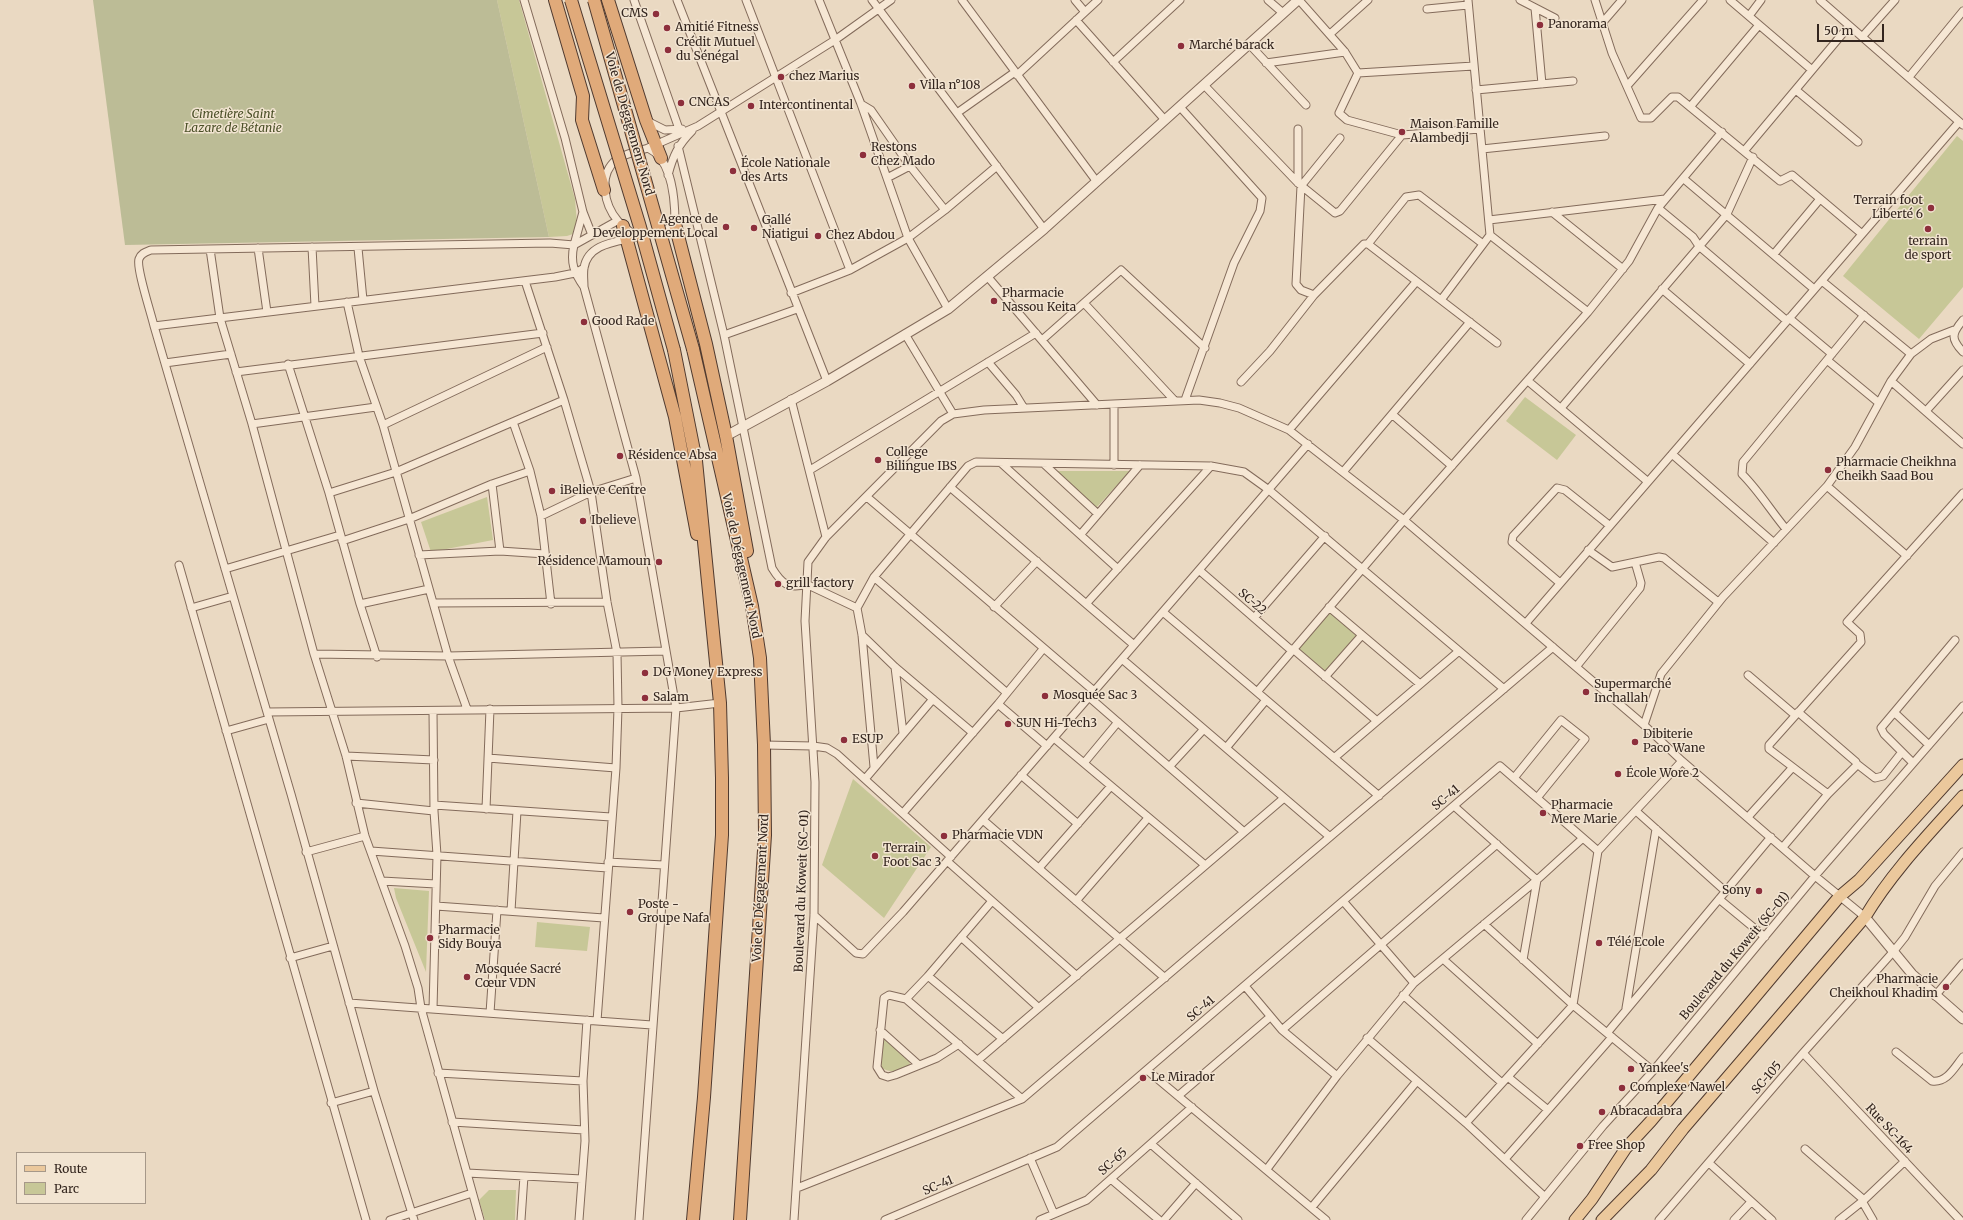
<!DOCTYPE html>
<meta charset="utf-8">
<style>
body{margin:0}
#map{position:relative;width:1963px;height:1220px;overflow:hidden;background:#ead9c2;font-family:Merriweather,serif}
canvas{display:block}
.legend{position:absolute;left:16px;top:1152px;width:130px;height:52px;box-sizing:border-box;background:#f2e4d1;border:1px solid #a69889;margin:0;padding:5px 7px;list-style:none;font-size:12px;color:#33251e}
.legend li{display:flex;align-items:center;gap:8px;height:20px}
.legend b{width:20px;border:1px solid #a69889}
.scale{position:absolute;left:1817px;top:24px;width:67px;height:18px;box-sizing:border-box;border:2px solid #33251e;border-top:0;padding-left:5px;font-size:12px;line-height:14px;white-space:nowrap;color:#33251e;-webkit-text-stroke:3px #f2e4d1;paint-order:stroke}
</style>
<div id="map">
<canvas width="1963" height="1220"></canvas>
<ul class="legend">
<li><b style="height:5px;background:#ebc89c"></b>Route</li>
<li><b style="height:11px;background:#c7c797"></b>Parc</li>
</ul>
<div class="scale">50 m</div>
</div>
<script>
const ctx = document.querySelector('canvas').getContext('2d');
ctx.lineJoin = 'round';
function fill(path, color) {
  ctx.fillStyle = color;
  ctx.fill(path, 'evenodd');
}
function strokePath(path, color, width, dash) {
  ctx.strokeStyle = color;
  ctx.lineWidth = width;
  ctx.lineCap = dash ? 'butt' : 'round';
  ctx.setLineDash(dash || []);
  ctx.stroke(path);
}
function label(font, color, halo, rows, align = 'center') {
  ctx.font = font + ' Merriweather,serif';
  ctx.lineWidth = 3;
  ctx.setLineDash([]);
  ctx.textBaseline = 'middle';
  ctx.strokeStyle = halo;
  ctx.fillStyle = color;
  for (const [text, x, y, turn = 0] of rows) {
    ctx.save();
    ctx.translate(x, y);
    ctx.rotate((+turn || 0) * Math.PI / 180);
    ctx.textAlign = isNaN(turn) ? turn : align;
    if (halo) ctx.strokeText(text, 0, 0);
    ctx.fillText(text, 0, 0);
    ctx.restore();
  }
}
fill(new Path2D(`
 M 497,0 L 519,0 L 575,199 L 577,224 L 573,234 L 567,236 L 549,237 Z
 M 1957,136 L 1963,141 L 1963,287 L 1919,339 L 1843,276 Z
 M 1525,397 L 1576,435 L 1557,460 L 1506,421 Z
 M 1054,471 L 1130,471 L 1096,508 Z
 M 487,497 L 493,540 L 431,552 L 421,522 Z
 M 1329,611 L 1360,639 L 1327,674 L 1297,647 Z
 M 853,779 L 931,847 L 884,918 L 822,865 Z
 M 394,888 L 429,891 L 426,972 L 396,898 Z
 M 537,922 L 590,927 L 587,951 L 535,947 Z
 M 885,1039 L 909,1061 L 910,1064 C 902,1071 892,1074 882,1068 L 880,1060 L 882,1040 Z
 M 489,1190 L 516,1190 L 515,1220 L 485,1220 L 479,1200 Z`), '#c7c797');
fill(new Path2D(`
 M 93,0 L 497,0 L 549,237 L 125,245 Z`), '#bcbc96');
const minor = new Path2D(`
 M 524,0 L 565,138 L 583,212 L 592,235
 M 634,0 L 679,129
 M 677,0 L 827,381
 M 746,0 L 850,270
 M 819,0 L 861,104 L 908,238 L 948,309
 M 872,0 L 1044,229
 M 962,0 L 1097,182
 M 1075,0 L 1085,12
 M 1268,0 L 1283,13
 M 1299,0 L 1345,52 L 1358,73
 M 1520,0 L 1555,18
 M 1595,0 L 1612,53 L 1641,118 L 1651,118 L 1672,97 L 1678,97 L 1780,181 L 1792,175 L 1862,234
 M 1730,0 L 1812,70
 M 1820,0 L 1963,125
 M 1535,8 L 1542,84
 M 1427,9 L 1468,5
 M 1749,16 L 1761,0
 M 1076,20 L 1165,120
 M 1603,22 L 1622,0
 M 1330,34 L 1368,0
 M 1862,37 L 1895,0
 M 1249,44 L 1306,105
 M 1113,62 L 1180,0
 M 1266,63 L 1345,52
 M 1358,73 L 1474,66
 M 1358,73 L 1339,113 L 1347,120 L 1402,135
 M 1017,75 L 1098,0
 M 1909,77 L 1963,11
 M 1204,85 L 1298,183 L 1335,213 L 1340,211 L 1402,135 L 1480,129
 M 1627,86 L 1703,0
 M 1476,90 L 1573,81
 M 1796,90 L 1858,142
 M 861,104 L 871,110 L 910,166 L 945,210
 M 1180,107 L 1262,198 L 1260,211 L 1234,263 L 1185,400
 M 1690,107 L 1759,25
 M 957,113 L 1015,72
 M 647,121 L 665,130 L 682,129
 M 1340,138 L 1301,186 L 1296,284 L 1301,290 L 1314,295 L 1364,244 L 1368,244 L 1406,197 L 1419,195 L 1483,244
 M 678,146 L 724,335 L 772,568 C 781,583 789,590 806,584 L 857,608
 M 648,148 L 698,126 L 835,40 L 891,0
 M 648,148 C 673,160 675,200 675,224 L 665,230 L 637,237 C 631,232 623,227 618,221 C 604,205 598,175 616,160 C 623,154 639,151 648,148 Z
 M 1482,149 L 1605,136
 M 1745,150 L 1849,26
 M 668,175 C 673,156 678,145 692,131
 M 887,178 L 910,166
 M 1684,179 L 1814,289
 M 1298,183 L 1298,129
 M 1658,208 L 1693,237 L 1699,246 L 1787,321
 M 1552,212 L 1623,269
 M 1489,220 L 1665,199
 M 1490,235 L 1588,312
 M 637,237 C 617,242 588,243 584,268 C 583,274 584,281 584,287 L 636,478 L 676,708 L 639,1220
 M 1368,244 L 1497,343
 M 312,247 L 315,306
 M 258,248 L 267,312
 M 358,248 L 363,300
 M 210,249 L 220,318 L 252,424 L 314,654 L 346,756 L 365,836 L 405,946 L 418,988 L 421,1008 L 480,1220
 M 1774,254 L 1820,199
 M 987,276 L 1097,405
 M 525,281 L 564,400 L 591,492 L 607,602 L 617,653 L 618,708 L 616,768 L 597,1021
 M 1822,281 L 1911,354
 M 584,287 C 574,273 570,262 574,245 L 617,221
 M 1662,289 L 1750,364
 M 791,293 L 850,270 L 908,238 L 945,210 L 997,166
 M 1441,300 L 1490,235 L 1468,0
 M 347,302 L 359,356 L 383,425 L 448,656 L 467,709
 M 1084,303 L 1174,400
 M 1789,318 L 1832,354
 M 1963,320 C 1951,334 1951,339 1963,352
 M 154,326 L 555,277 L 575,273 L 584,268
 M 905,334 L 953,414
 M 724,335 L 797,309
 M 1042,340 L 1121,270 L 1205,348
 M 1827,360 L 1879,403
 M 988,362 L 1016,395 L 1024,408
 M 165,363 L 231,354
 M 288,364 L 329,493 L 360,604 L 377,657
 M 236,372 L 543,333
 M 1528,381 L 1647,481
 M 1891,381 L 1963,444
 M 1241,382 L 1270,351 L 1314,295
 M 791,399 L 826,537
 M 1114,404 L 1114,465
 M 1561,408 L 1727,214 L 1753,157
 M 1926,411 L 1963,370
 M 1393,415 L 1452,466
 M 513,422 L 530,471 L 541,516 L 551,604
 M 252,424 L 376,407
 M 383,425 L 547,347
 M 1289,430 L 1416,282
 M 1672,454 L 1774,543
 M 1001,463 L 1118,569
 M 1044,464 L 1098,514
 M 810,470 L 1036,333
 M 1343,472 L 1470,322
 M 492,484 L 500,551
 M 1827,486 L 1855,447 L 1891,381 L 1911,354 L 1931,339 L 1954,330
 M 950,487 L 1134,645
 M 329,493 L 396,472 L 564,400
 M 867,497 L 1094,691
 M 541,516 L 591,492 L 636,478
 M 1786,529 C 1771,511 1759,491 1742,474 L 1743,462 L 1864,315
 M 1081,534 L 1140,465
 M 342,541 L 409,519 L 492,484 L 530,471
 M 1588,550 L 1612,567 L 1659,557 L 1664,558 L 1718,602
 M 419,555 L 500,551 L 545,554
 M 179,565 L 366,1220
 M 225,569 L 340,535
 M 1199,570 L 1291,650
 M 874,577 L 1007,693
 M 1560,583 L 1512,542 L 1513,536 L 1557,488 L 1565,490 L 1609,525
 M 433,603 L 607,602
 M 360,604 L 429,589
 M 1086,604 L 1211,466
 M 994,607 L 1037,561
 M 1329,607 L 1420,684
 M 191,608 L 233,596
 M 1163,612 L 1379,796
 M 1254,618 L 1325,536
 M 1526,623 L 1959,122
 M 862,635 L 895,667 L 973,733
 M 1293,649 L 1377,721
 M 314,654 L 448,656 L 666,651
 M 1122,659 L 1330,837
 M 895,667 L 903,733
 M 1576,667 L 1640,588 L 1641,583 L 1635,562
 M 1748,675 L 1795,715
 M 1325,677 L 1362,635
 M 1257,692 L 1404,520 L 1588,312 L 1629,261 L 1658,208 L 1722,132
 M 1089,697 L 1244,832
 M 998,704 L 1047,746
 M 433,711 L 434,811 L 437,855 L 433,1009
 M 267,712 L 676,708 L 720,703
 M 1895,713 L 1929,745
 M 1644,725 L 1661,674 L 1723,597 L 1827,486 L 1907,556
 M 226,731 L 269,719
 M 1054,738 L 1205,865
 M 764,745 L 813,746 L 827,748 L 837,754 L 951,857
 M 1226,748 L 1266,700
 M 346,756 L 434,760
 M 488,758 L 616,768
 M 1334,758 L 1459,651
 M 1084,763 L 1118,722
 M 1913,763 L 1884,734 L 1881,728 L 1955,640
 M 1857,764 L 1875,778 L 1883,776 L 1902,752
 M 874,767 L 862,635 L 857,608 L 874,577 L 968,466 L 976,462 L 1211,466 L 1244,472 L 1269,490 L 1504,689
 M 1169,767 L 1204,729
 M 1021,775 L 1078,824
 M 1514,778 L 1561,720 L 1585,739 L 1537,798
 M 865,779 L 933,699
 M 1828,794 L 1769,749 L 1769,745 L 1861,642 L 1860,634 L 1847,622 L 1963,493
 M 356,803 L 434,811
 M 434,805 L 611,817
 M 1454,806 L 1537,880 L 1523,960
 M 486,809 L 490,709
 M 1636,811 L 1725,891
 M 903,813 L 998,704 L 1043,649
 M 1748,817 L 1792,768
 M 983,820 L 1165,978
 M 1783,847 L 1828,794 L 1857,765 L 1856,762 L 1798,712
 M 371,851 L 608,868
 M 306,852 L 365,836
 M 947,861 L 1077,976
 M 608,862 L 663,865
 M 1039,868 L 1111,786
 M 382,881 L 436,884
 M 1719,899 L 1765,937
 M 1076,901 L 1148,818
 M 1343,901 L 1414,983
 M 436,906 L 604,918
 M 511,911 L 517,811
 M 814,915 L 856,953 L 863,954 L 903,912 L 1308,444
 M 1484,924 L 1573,1005 L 1653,1071
 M 961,937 L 1039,1008
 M 290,958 L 333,946
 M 1443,959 L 1538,1044
 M 928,976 L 1003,1039
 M 1245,986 L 1282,1030 L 1337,1076
 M 1403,995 L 1502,1083
 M 1935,996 L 1963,963
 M 906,999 L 928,976 L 992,901
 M 349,1003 L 652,1025
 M 1626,1008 L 1656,829
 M 490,1013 L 497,910
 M 880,1030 L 919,1065
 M 1282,1030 L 1497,844
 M 1607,1033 L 1771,837
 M 1367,1038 L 1466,1123 L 1545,1197
 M 959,1044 L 937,1058 L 895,1075 L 888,1077 L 882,1075 L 877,1067 L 884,998 L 889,995 L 906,999 L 1022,1099
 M 1896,1052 L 1932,1081 C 1947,1083 1954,1068 1963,1057
 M 1803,1053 L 1960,1220
 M 978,1060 L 1284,798
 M 1147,1070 L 1326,1220
 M 438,1073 L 583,1081
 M 1508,1077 L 1548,1110
 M 1178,1096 L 1270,1017
 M 331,1103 L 374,1091
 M 452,1122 L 584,1130
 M 1466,1123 L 1573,1005 L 1598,851 L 1682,761
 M 1151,1144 L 1238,1220
 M 1805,1149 L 1864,1200
 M 1030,1158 L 1054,1214
 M 1505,1159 L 1612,1037
 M 1709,1163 L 1772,1220
 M 1267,1169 L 1337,1076 L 1414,983 L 1537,880 L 1583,838
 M 467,1173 L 582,1179
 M 1111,1179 L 1159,1220
 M 797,1188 L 1022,1099 L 1553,647
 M 1862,1201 L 1873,1220
 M 1312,1207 L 1417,1081
 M 390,1220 L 472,1193
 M 414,1220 L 374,1091 L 291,794 L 154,326 C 151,313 136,268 139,259 C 141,253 146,252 151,250 L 550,243 L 574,245 L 583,212
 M 521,1220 L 524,1176
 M 579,1220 L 585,1141 L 583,1081 L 587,1020
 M 794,1220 L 814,915 L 815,782 L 805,621 L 808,562 L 826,537 L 941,421 L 953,414 L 984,410 L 1199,400 L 1220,403 L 1239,408 L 1289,430 L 1404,520 L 1644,725 L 1682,761 L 1815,876 L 1865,917
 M 885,1220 L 1057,1147 L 1500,766 L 1598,851
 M 1040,1220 L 1087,1200 L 1192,1107
 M 1164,1220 L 1196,1183
 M 1526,1220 L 1603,1126 L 1653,1071 L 1815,876 L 1963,706
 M 1659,1220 L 1803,1053 L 1893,952 L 1905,937 L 1935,886 L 1963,852
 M 1734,1220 L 1751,1202
 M 1839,1220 L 1864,1200 L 1905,1161`);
const tertiary = new Path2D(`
 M 726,436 L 827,381 L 948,309 L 1044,229 L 1298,0
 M 1865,917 L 1912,974 L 1963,1019`);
const primary = new Path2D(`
 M 1575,1220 L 1592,1199 L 1626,1148 L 1651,1121 L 1839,897 L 1859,880 L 1963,765
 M 1602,1220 L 1651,1170 L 1683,1129 L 1865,917 C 1892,872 1928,835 1963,796`);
const trunk = new Path2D(`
 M 555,0 L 583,96 L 582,120 L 604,190
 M 608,0 L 646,120 L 661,158
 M 675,224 L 706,344 L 726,436 L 747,551
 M 623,226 L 675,417 L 697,534
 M 693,349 L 752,606 L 760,658 L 764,745 L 765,835 L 740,1220
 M 674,350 L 696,461 L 720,703 L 722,778 L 722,835 L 704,1097 L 693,1220`);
strokePath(minor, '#836b5b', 9);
strokePath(tertiary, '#836b5b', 11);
strokePath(primary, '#503a2f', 13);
strokePath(trunk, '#503a2f', 14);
strokePath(minor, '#f6e7d4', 7);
strokePath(tertiary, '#f6e7d4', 9);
strokePath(primary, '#ebc89c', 11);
strokePath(trunk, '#e0aa7a', 12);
const trunkBridge = new Path2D(`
 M 571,0 L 640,227 L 674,350
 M 594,0 L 693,349`);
strokePath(trunkBridge, '#503a2f', 14, []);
strokePath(trunkBridge, '#e0aa7a', 12);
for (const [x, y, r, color] of [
 [656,14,4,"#8d2f3c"],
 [1540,25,4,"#8d2f3c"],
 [667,28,4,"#8d2f3c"],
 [1181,46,4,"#8d2f3c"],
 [668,50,4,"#8d2f3c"],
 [781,77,4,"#8d2f3c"],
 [912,86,4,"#8d2f3c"],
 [681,103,4,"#8d2f3c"],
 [751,106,4,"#8d2f3c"],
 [1402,132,4,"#8d2f3c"],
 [863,155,4,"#8d2f3c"],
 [733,171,4,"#8d2f3c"],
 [1931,208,4,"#8d2f3c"],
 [726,227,4,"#8d2f3c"],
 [754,228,4,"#8d2f3c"],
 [1928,229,4,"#8d2f3c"],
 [818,236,4,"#8d2f3c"],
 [994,301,4,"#8d2f3c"],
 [584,322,4,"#8d2f3c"],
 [620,456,4,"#8d2f3c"],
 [878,460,4,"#8d2f3c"],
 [1828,470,4,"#8d2f3c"],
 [552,491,4,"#8d2f3c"],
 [583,521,4,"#8d2f3c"],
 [659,562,4,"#8d2f3c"],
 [778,584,4,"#8d2f3c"],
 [645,673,4,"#8d2f3c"],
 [1586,692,4,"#8d2f3c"],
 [1045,696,4,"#8d2f3c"],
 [645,698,4,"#8d2f3c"],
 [1008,724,4,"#8d2f3c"],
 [844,740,4,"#8d2f3c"],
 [1635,742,4,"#8d2f3c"],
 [1618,774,4,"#8d2f3c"],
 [1543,813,4,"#8d2f3c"],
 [944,836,4,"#8d2f3c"],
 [875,856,4,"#8d2f3c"],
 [1759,891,4,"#8d2f3c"],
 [630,912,4,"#8d2f3c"],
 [430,938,4,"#8d2f3c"],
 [1599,943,4,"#8d2f3c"],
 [467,977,4,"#8d2f3c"],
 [1946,987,4,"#8d2f3c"],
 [1631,1069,4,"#8d2f3c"],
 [1143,1078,4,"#8d2f3c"],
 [1622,1088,4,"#8d2f3c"],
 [1602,1112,4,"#8d2f3c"],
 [1580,1146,4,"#8d2f3c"]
]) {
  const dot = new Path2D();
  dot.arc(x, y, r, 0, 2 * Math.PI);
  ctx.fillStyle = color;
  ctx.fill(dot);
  strokePath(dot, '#f2e4d1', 1.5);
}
label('12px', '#33251e', '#f2e4d1', [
 ["CMS",648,14,"right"],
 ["Panorama",1548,25],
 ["Amitié Fitness",675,28],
 ["Crédit Mutuel",676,43],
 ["du Sénégal",676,57],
 ["Marché barack",1189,46],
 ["chez Marius",789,77],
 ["Villa n°108",920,86],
 ["CNCAS",689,103],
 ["Intercontinental",759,106],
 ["Maison Famille",1410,125],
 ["Alambedji",1410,139],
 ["Restons",871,148],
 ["Chez Mado",871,162],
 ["École Nationale",741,164],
 ["des Arts",741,178],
 ["Terrain foot",1923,201,"right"],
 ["Liberté 6",1923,215,"right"],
 ["Agence de",718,220,"right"],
 ["Developpement Local",718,234,"right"],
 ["Gallé",762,221],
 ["Niatigui",762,235],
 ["Chez Abdou",826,236],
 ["terrain",1928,242,"center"],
 ["de sport",1928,256,"center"],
 ["Pharmacie",1002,294],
 ["Nassou Keita",1002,308],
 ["Good Rade",592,322],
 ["College",886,453],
 ["Bilingue IBS",886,467],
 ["Résidence Absa",628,456],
 ["Pharmacie Cheikhna",1836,463],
 ["Cheikh Saad Bou",1836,477],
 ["iBelieve Centre",560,491],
 ["Ibelieve",591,521],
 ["Résidence Mamoun",651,562,"right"],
 ["grill factory",786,584],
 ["DG Money Express",653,673],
 ["Supermarché",1594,685],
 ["Inchallah",1594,699],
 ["Mosquée Sac 3",1053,696],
 ["Salam",653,698],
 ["SUN Hi-Tech3",1016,724],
 ["Dibiterie",1643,735],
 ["Paco Wane",1643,749],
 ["ESUP",852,740],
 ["École Wore 2",1626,774],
 ["Pharmacie",1551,806],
 ["Mere Marie",1551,820],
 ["Pharmacie VDN",952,836],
 ["Terrain",883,849],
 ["Foot Sac 3",883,863],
 ["Sony",1751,891,"right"],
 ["Poste -",638,905],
 ["Groupe Nafa",638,919],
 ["Pharmacie",438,931],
 ["Sidy Bouya",438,945],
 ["Télé Ecole",1607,943],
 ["Mosquée Sacré",475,970],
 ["Cœur VDN",475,984],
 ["Pharmacie",1938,980,"right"],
 ["Cheikhoul Khadim",1938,994,"right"],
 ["Yankee's",1639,1069],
 ["Le Mirador",1151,1078],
 ["Complexe Nawel",1630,1088],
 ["Abracadabra",1610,1112],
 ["Free Shop",1588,1146]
], 'left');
label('italic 12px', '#494e26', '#f2e4d1', [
 ["Cimetière Saint",233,115],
 ["Lazare de Bétanie",233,129]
]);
label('12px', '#33251e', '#f2e4d1', [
 ["Voie de Dégagement Nord",629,124,74],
 ["Voie de Dégagement Nord",741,566,78],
 ["SC-22",1252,602,41],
 ["SC-41",1446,798,-40],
 ["Voie de Dégagement Nord",761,888,-87],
 ["Boulevard du Koweit (SC-01)",802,891,-88],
 ["Boulevard du Koweit (SC-01)",1735,956,-50],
 ["SC-41",1201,1009,-41],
 ["SC-105",1767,1078,-49],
 ["Rue SC-164",1889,1129,47],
 ["SC-65",1113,1162,-42],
 ["SC-41",938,1186,-23]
]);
</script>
